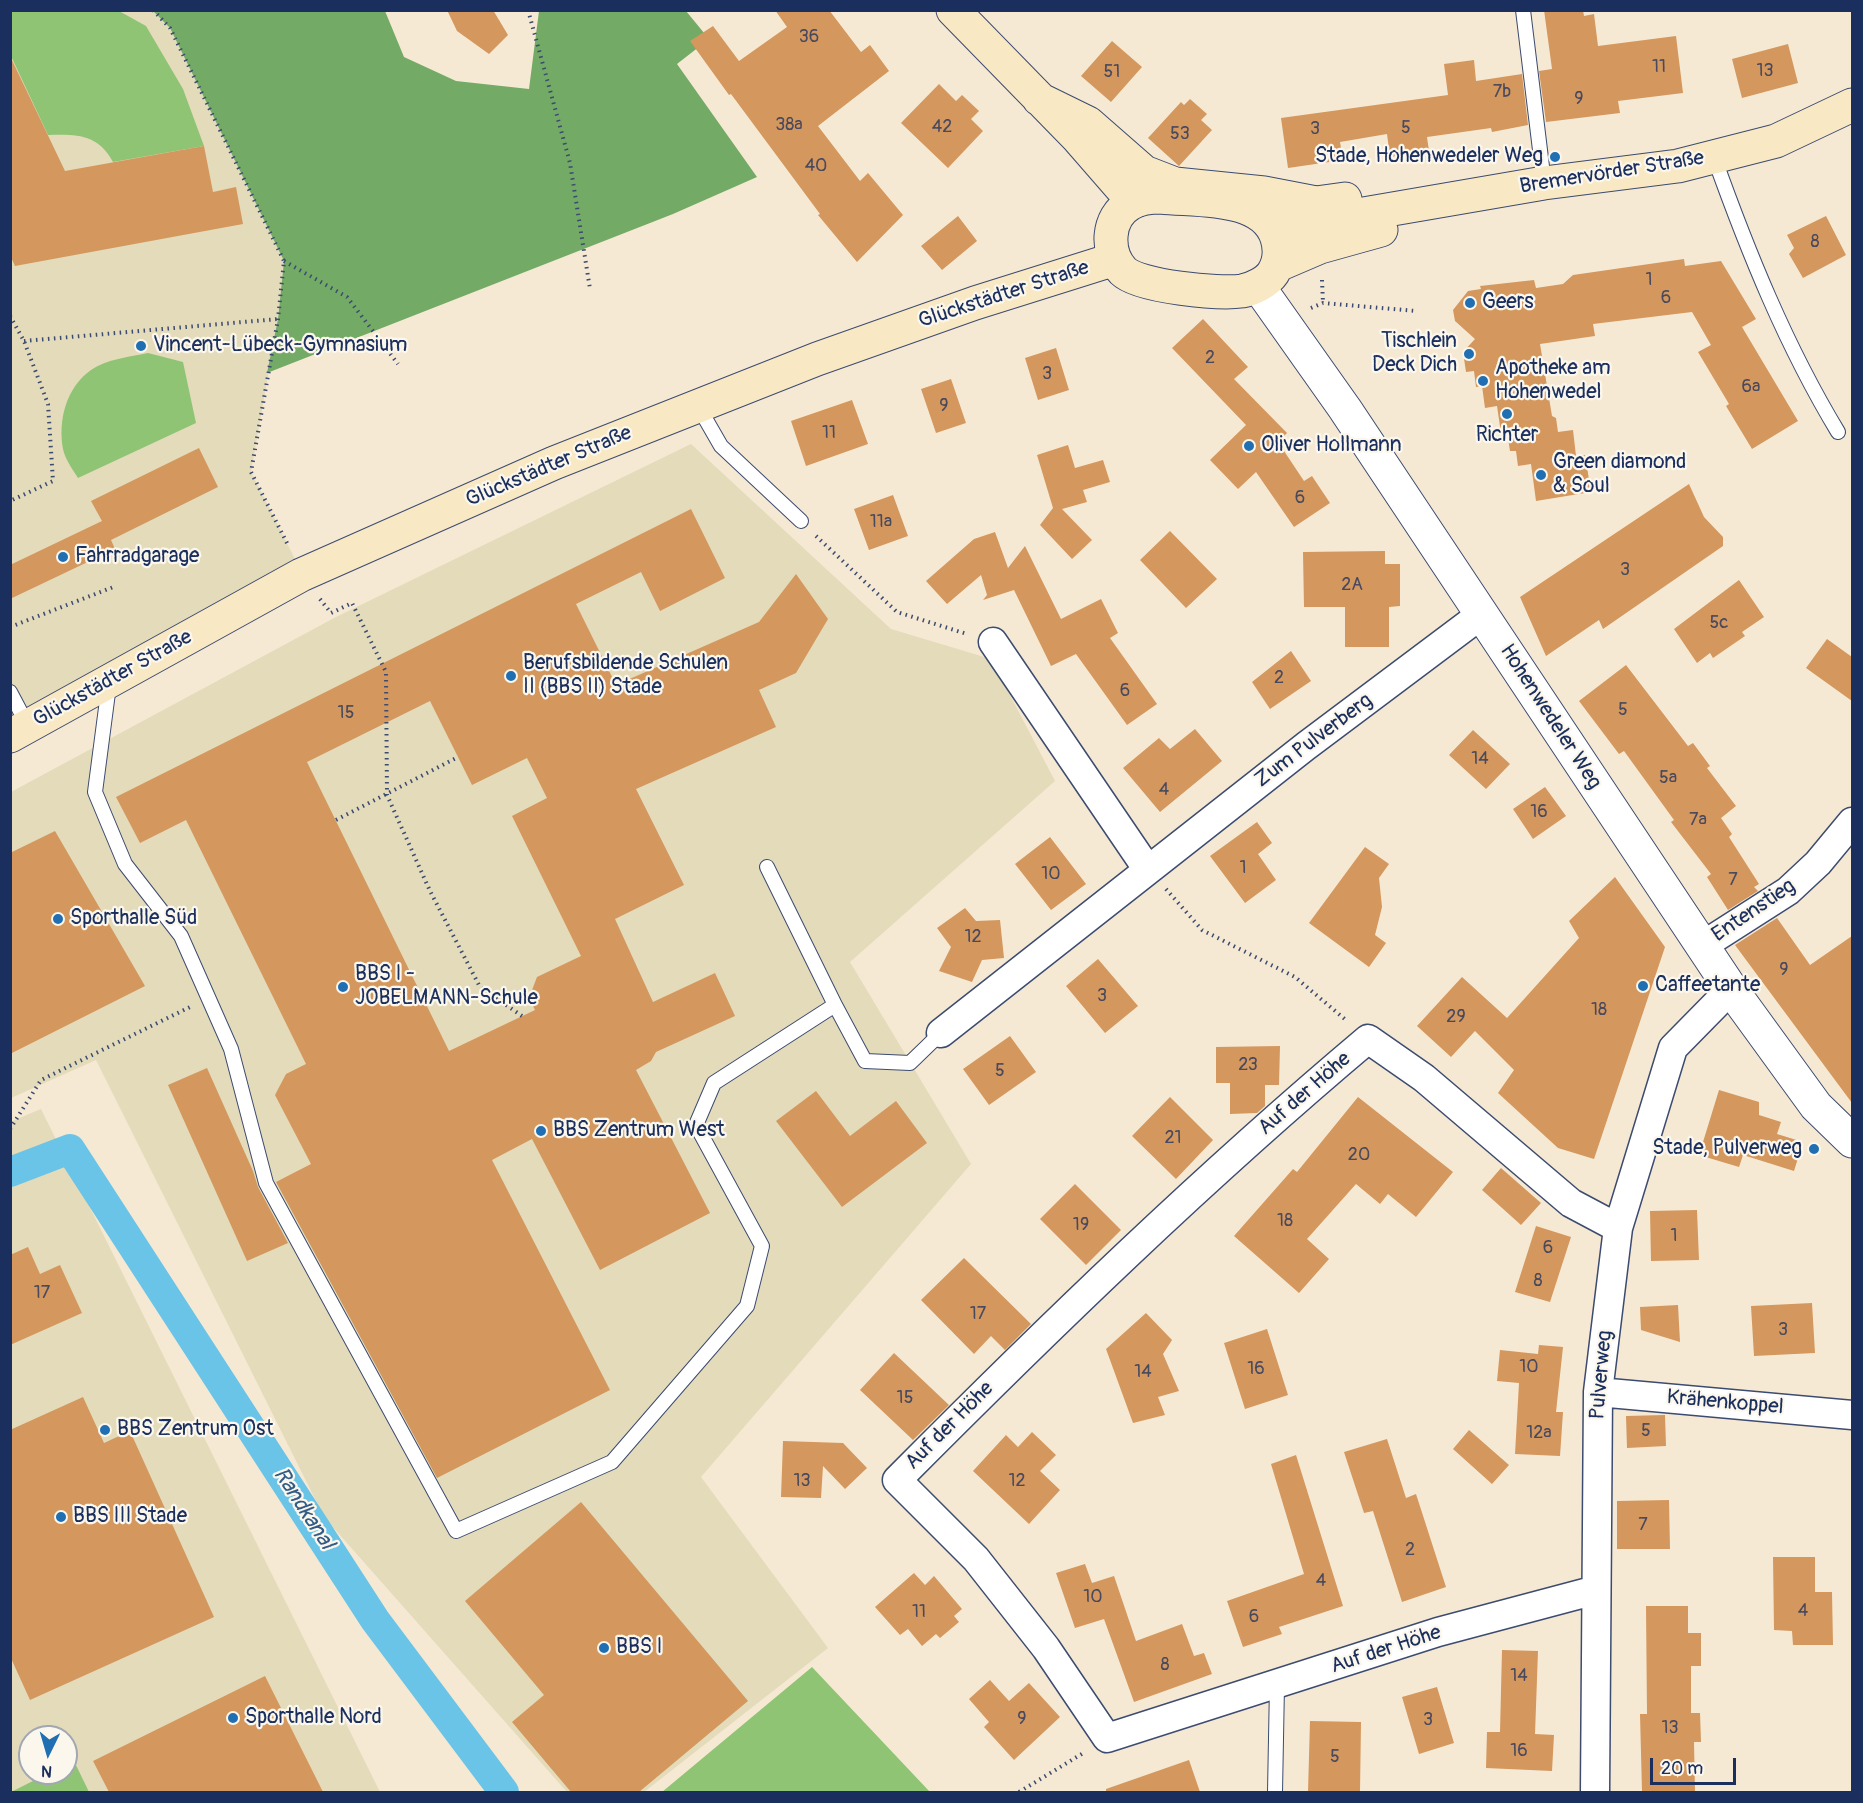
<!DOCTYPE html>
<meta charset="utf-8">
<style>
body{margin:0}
#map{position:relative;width:1863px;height:1803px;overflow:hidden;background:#f6e9d3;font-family:Pangolin,sans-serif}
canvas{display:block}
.frame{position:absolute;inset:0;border:12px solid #1b2f5e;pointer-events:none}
.north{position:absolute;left:18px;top:1725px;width:60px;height:60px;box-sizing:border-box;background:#fbf7ec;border:2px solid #a1a7b3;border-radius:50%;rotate:185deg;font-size:16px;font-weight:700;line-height:24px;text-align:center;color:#1b2f5e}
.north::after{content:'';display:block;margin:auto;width:21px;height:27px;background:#1f6fb2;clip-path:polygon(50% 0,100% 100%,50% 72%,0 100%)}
.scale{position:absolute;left:1650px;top:1758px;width:86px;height:27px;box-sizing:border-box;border:3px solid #1b2f5e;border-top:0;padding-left:8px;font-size:18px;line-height:21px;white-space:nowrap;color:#1b2f5e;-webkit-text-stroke:4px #fbf7ec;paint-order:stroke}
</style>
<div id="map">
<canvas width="1863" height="1803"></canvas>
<div class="frame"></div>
<div class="north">N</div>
<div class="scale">20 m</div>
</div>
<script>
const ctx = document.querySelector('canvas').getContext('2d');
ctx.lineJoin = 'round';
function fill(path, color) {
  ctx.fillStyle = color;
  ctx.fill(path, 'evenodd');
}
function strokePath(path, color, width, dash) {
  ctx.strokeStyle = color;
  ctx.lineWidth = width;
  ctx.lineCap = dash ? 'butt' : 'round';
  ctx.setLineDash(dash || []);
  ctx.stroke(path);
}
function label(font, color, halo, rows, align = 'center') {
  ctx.font = font + ' Pangolin,sans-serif';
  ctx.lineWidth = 4.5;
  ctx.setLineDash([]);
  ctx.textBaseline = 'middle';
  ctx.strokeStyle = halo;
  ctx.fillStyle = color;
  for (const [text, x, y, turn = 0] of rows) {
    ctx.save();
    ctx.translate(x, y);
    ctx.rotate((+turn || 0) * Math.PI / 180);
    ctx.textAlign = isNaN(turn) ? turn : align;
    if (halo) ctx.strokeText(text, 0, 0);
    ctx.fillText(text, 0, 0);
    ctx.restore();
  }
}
fill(new Path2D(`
 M 11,11 L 153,11 L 170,28 L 284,261 L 278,319 L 251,472 L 297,563 L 11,720 Z
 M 691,444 L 891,629 L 991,659 L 1055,781 L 850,962 L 971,1164 L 701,1477 L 828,1648 L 644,1792 L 567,1792 L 324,1517 L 96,1060 L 11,1098 L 11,792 L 336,617 Z
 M 41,1109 L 380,1792 L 11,1792 L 10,1122 ZM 30,1737 L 66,1737 L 66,1773 L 30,1773 Z`), '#e3dbba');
fill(new Path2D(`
 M 11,11 L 119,11 L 146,26 L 183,89 L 204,146 L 113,162 C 98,134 77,134 48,135 L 11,56 Z
 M 148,353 L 183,362 L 196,423 L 78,478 C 73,470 65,459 63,449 C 58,420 66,388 91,370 C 107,359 129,357 148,353 Z
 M 812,1667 L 930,1792 L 662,1792 Z
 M 74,1761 L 89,1792 L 11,1792 L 49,1773 L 66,1773 L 66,1765 Z`), '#8fc475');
fill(new Path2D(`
 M 153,11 L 385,11 L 404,57 L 456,81 L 529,89 L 539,11 L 686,11 L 709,39 L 677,64 L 757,177 L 673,214 L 267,373 L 278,319 L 284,261 L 170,28 Z`), '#73aa66');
strokePath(new Path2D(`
 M 10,1172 L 70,1149 L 375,1620 L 504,1792`), '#69c4e7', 30);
fill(new Path2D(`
 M 447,10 L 493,10 L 508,35 L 489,54 L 457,31 Z
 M 775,10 L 829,10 L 861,52 L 870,45 L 889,71 L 818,126 L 860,181 L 868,173 L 903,215 L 857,262 L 818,215 L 820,214 L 731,94 L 729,95 L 690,41 L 713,26 L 739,61 L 787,27 Z
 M 1544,10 L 1583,10 L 1584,16 L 1594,14 L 1598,46 L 1676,36 L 1683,93 L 1618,101 L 1620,113 L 1546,122 L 1539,71 L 1552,69 Z
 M 1112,41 L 1142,67 L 1111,102 L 1081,76 Z
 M 1788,44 L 1798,83 L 1742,98 L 1732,59 Z
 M 10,56 L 65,171 L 204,146 L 213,192 L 236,187 L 243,224 L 15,266 L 10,255 Z
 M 1474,60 L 1476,81 L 1522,74 L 1528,125 L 1492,132 L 1491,128 L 1427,137 L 1429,151 L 1390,157 L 1387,134 L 1340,142 L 1343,160 L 1288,168 L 1281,118 L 1448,95 L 1444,64 Z
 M 939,84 L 956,101 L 962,95 L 979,111 L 971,119 L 983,131 L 948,168 L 901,123 Z
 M 1190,99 L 1207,114 L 1201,120 L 1212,130 L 1179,166 L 1148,138 L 1181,102 L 1184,105 Z
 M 958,216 L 977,241 L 942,270 L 921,246 Z
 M 1826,216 L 1846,255 L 1803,278 L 1789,254 L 1794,248 L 1787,235 Z
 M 1684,259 L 1685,266 L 1721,261 L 1756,319 L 1742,327 L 1798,421 L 1752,449 L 1726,406 L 1729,404 L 1698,352 L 1711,345 L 1692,312 L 1593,324 L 1595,336 L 1540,344 L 1552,416 L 1556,418 L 1558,432 L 1573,430 L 1576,456 L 1585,455 L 1591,492 L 1536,501 L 1531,464 L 1518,466 L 1516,451 L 1510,451 L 1507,432 L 1501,433 L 1497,406 L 1485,408 L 1482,386 L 1476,387 L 1474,371 L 1466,372 L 1463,352 L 1475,339 L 1455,321 L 1453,310 L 1468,291 L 1481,289 L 1480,286 L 1534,280 L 1536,288 L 1563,284 L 1573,275 Z
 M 1203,319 L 1248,367 L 1234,379 L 1287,433 L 1278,442 L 1304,481 L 1312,476 L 1330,503 L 1294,527 L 1256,472 L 1238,489 L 1210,460 L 1246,425 L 1172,348 Z
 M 1056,348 L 1069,390 L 1038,400 L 1025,358 Z
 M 951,379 L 966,423 L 936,433 L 921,389 Z
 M 852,400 L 868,444 L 806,466 L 791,421 Z
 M 1068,445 L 1075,468 L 1103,460 L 1110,482 L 1083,490 L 1087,502 L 1062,509 L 1092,540 L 1072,559 L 1040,525 L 1053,508 L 1037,455 Z
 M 199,448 L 218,487 L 111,540 L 115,549 L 10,599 L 10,565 L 102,521 L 91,501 Z
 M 1689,484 L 1704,517 L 1723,537 L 1723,546 L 1603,629 L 1599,620 L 1546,656 L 1520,597 Z
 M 893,495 L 908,536 L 869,550 L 854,509 Z
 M 691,509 L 725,578 L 660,611 L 641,572 L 576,604 L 616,685 L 759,622 L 796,574 L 828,619 L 796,673 L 759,690 L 776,727 L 636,789 L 684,885 L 615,919 L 653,1002 L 715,973 L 735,1016 L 656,1052 L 651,1061 L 636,1070 L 710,1213 L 600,1270 L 532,1139 L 492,1160 L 610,1390 L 437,1478 L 276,1182 L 311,1164 L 275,1095 L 286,1074 L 306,1064 L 186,820 L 140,843 L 116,797 ZM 430,701 L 472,785 L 527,758 L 547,798 L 512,816 L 581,956 L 537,977 L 529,998 L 535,1010 L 449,1051 L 307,762 Z
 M 1170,531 L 1217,579 L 1186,608 L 1140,560 Z
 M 995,532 L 1008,568 L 1025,546 L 1061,619 L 1101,599 L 1118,633 L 1110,638 L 1157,704 L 1127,725 L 1076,654 L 1051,666 L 1014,590 L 983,600 L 987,595 L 981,575 L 947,604 L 926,581 L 974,539 Z
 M 1385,551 L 1385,564 L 1400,564 L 1400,606 L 1389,607 L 1389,647 L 1345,647 L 1345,607 L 1304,607 L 1303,552 Z
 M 1739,580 L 1764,617 L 1742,632 L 1745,636 L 1713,658 L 1710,653 L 1697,663 L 1674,629 Z
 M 1827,639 L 1852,657 L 1852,701 L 1806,668 Z
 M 1291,651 L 1311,681 L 1270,709 L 1252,682 Z
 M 1626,665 L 1688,746 L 1693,743 L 1710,766 L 1707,768 L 1736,806 L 1721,818 L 1732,834 L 1729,837 L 1759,884 L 1754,887 L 1758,891 L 1728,910 L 1707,877 L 1711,874 L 1671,822 L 1674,820 L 1624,751 L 1619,754 L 1579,701 Z
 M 1195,729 L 1222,761 L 1160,812 L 1123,768 L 1159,738 L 1170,749 Z
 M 1473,730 L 1510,764 L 1486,789 L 1449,755 Z
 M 1545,787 L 1566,816 L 1533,839 L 1513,809 Z
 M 1257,822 L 1272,843 L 1258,854 L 1276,880 L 1245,903 L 1210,856 Z
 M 55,831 L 145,986 L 10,1054 L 10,853 Z
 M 1050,837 L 1086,884 L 1051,910 L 1015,864 Z
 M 1365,847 L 1389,864 L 1379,878 L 1382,907 L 1375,935 L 1386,943 L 1369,967 L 1309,923 Z
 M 1615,877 L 1665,947 L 1594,1159 L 1558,1148 L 1498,1093 L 1514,1070 L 1475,1031 L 1451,1057 L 1417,1026 L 1462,977 L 1507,1018 L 1579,938 L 1569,921 Z
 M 965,908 L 976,921 L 1000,920 L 1004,958 L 982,960 L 972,982 L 939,971 L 951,947 L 937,928 Z
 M 1777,918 L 1810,965 L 1852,936 L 1852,1103 L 1735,945 Z
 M 1098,959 L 1138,1006 L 1105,1033 L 1066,986 Z
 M 1010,1036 L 1036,1072 L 989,1105 L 963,1069 Z
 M 1280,1046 L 1279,1085 L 1265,1085 L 1265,1106 L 1257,1113 L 1230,1114 L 1230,1083 L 1216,1083 L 1216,1047 Z
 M 207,1068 L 253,1171 L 258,1187 L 288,1243 L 247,1261 L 168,1085 Z
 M 1719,1090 L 1759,1102 L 1759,1115 L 1781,1122 L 1777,1134 L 1803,1142 L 1794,1171 L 1743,1155 L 1739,1167 L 1699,1155 Z
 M 816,1091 L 850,1136 L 896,1101 L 927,1143 L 842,1207 L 776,1121 Z
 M 1170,1097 L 1213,1140 L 1176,1179 L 1132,1136 Z
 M 1358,1097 L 1453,1172 L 1416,1217 L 1388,1194 L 1380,1204 L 1356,1184 L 1307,1239 L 1329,1259 L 1299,1293 L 1234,1236 L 1293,1169 L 1297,1172 Z
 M 1501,1168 L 1541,1203 L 1521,1225 L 1482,1190 Z
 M 1075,1184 L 1121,1230 L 1086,1265 L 1040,1219 Z
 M 1697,1210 L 1699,1260 L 1651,1261 L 1650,1211 Z
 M 1536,1226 L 1571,1237 L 1550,1302 L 1515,1292 Z
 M 28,1247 L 40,1274 L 60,1265 L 82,1313 L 10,1345 L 10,1255 Z
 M 964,1258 L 1031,1324 L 1005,1350 L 991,1336 L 974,1354 L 921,1300 Z
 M 1812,1303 L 1815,1353 L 1754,1356 L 1751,1306 Z
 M 1678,1305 L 1680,1342 L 1641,1330 L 1640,1307 Z
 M 1146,1313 L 1172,1340 L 1163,1354 L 1179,1391 L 1158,1397 L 1165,1415 L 1133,1423 L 1106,1349 Z
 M 1267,1329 L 1288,1395 L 1245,1409 L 1224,1343 Z
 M 1539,1345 L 1563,1347 L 1556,1412 L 1563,1412 L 1560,1456 L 1515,1454 L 1519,1383 L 1497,1381 L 1500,1350 L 1538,1354 Z
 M 894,1353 L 949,1405 L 913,1440 L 860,1390 Z
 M 83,1397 L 104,1443 L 130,1431 L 214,1617 L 30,1700 L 10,1656 L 10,1430 Z
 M 1665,1415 L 1666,1446 L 1627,1448 L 1626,1416 Z
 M 1469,1430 L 1509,1465 L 1492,1484 L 1453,1449 Z
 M 1032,1432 L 1056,1455 L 1040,1471 L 1060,1490 L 1029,1524 L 973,1471 L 1006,1435 L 1018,1447 Z
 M 1387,1439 L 1406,1498 L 1416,1494 L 1446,1587 L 1402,1602 L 1373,1511 L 1364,1513 L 1344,1452 Z
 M 783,1441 L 843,1443 L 867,1468 L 845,1489 L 823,1466 L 821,1498 L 781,1497 Z
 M 1296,1455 L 1343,1606 L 1279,1627 L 1282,1634 L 1243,1647 L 1227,1601 L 1304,1574 L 1271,1464 Z
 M 1669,1500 L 1670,1549 L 1617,1549 L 1617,1501 Z
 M 581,1502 L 748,1701 L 639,1792 L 571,1792 L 512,1722 L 544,1695 L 465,1601 Z
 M 1773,1557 L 1815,1557 L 1815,1592 L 1832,1592 L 1833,1645 L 1793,1645 L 1792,1631 L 1774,1630 Z
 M 1085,1564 L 1092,1583 L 1114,1576 L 1136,1641 L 1182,1624 L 1194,1656 L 1204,1653 L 1212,1674 L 1134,1702 L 1104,1619 L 1075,1628 L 1056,1573 Z
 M 914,1573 L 925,1585 L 934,1576 L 962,1609 L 954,1616 L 959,1622 L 940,1638 L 936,1634 L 922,1646 L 908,1629 L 900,1635 L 875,1607 Z
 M 1646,1606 L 1688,1606 L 1688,1633 L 1701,1633 L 1701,1666 L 1691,1666 L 1691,1713 L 1700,1713 L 1701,1742 L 1694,1742 L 1695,1792 L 1642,1792 L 1640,1714 L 1647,1714 Z
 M 1502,1650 L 1538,1651 L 1535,1734 L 1554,1735 L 1552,1771 L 1486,1768 L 1487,1732 L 1500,1732 Z
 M 265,1676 L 323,1792 L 109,1792 L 93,1761 Z
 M 990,1680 L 1009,1701 L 1029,1683 L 1060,1717 L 1014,1760 L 984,1727 L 989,1722 L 969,1699 Z
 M 1437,1687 L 1454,1743 L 1419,1754 L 1402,1697 Z
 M 1310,1721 L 1361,1722 L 1360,1792 L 1308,1792 Z
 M 1189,1760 L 1200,1792 L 1106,1792 L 1106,1789 Z`), '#d4975d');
const service = new Path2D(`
 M 1523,10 L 1544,183
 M 1714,157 C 1748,252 1786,346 1838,432
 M 698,406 L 721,446 L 801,521
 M 109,685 L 95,792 L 125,864 L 181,936 L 231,1049 L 266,1183 L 456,1531 L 612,1462 L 747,1306 L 762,1246 L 696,1125 L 714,1083 L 835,1005 L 767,867
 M 10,692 L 28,726
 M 835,1005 L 865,1061 L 910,1063 L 941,1033
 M 1275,1792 L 1277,1685`);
const minor = new Path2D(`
 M 993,642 L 1148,870
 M 1702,946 L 1788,891 L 1818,863 L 1852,822
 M 941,1033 L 1306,746 L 1482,614
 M 1598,1392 L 1852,1415
 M 1596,1590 L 1438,1632 L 1107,1738 L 1046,1648 L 976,1559 L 897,1480 C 1048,1328 1204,1177 1368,1039 L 1424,1078 L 1571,1203 L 1618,1228
 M 1595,1792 L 1598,1392 L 1618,1228 L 1673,1048 L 1731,989`);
const tertiary = new Path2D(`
 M 1258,286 L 1345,409 L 1731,989 L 1816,1106 L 1852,1141`);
const secondary = new Path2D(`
 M 953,10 L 1077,137 L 1124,191 L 1139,200
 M 1039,99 L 1088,123 L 1144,172 L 1175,184 L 1264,193 L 1316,203 L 1345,199
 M 1161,197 C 1198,201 1264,195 1277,238 C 1281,251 1280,262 1273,273 C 1267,282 1253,289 1242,291 C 1219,294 1139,287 1123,271 C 1105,252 1107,217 1130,204 C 1139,198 1150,197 1161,197 Z
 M 1272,225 L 1317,222 L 1544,183 L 1678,166 L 1776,141 L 1852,105
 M 1278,265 L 1320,247 L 1381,230
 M 10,736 L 301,575 L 554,463 L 817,359 L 975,303 L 1115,259`);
strokePath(service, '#3c4b70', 16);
strokePath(minor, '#3c4b70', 31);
strokePath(tertiary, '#3c4b70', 35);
strokePath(secondary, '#3c4b70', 35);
strokePath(new Path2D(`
 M 153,10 L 170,28 L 284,261 L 278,319 L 251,472 L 289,547
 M 528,10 L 570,163 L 590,289
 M 284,261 L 347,297 L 398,364
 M 1322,280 L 1323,303
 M 1311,308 L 1323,303 L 1416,311
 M 10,316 L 24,341 L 48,404 L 53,481 L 10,501
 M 24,341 L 278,319
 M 816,536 L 897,612 L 967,634
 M 320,599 L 331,613 L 352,603 L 386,672 L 387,795 L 430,891 L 480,987 L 522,1016
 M 10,627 L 116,586
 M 336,820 L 458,757
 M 1166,889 L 1202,930 L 1295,977 L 1347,1021
 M 10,1129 L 41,1080 L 190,1007
 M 1019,1792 L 1085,1752`), '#3c4b70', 4, [1.5, 4.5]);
strokePath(service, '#fff', 14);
strokePath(minor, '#fff', 28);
strokePath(tertiary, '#fff', 33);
strokePath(secondary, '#f8e8c3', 33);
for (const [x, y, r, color] of [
 [1555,157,6,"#1f6fb2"],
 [1470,303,6,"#1f6fb2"],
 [141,346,6,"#1f6fb2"],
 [1469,354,6,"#1f6fb2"],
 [1483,381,6,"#1f6fb2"],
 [1507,414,6,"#1f6fb2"],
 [1249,446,6,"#1f6fb2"],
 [1541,475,6,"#1f6fb2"],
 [63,557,6,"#1f6fb2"],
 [511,676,6,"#1f6fb2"],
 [58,919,6,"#1f6fb2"],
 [1643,986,6,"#1f6fb2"],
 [343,987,6,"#1f6fb2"],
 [541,1131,6,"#1f6fb2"],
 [1814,1149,6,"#1f6fb2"],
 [105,1430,6,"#1f6fb2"],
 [61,1517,6,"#1f6fb2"],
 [604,1648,6,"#1f6fb2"],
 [233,1718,6,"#1f6fb2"]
]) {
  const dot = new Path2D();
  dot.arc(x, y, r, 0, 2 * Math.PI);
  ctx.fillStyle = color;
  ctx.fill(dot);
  strokePath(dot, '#fbf7ec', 2);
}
label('18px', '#49495e', null, [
 ["36",809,37],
 ["11",1659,67],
 ["13",1765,71],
 ["51",1112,72],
 ["7b",1502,92],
 ["9",1579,99],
 ["38a",789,125],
 ["42",942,127],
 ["5",1406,128],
 ["3",1315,129],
 ["53",1180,134],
 ["40",816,166],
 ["8",1815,242],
 ["1",1649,280],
 ["6",1666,298],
 ["2",1210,358],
 ["3",1047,374],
 ["6a",1751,387],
 ["9",944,406],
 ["11",829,433],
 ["6",1300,498],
 ["11a",881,522],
 ["3",1625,570],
 ["2A",1352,585],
 ["5c",1719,623],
 ["2",1279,678],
 ["6",1125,691],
 ["5",1623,710],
 ["15",346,713],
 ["14",1480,759],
 ["5a",1668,778],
 ["4",1164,790],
 ["16",1539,812],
 ["7a",1698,820],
 ["1",1243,868],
 ["10",1051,874],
 ["7",1733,880],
 ["12",973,937],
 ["9",1784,970],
 ["3",1102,996],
 ["18",1599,1010],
 ["29",1456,1017],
 ["23",1248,1065],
 ["5",1000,1071],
 ["21",1173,1138],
 ["20",1359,1155],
 ["18",1285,1221],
 ["19",1081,1225],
 ["1",1674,1236],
 ["6",1548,1248],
 ["8",1538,1281],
 ["17",42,1293],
 ["17",978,1314],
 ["3",1783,1330],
 ["10",1529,1367],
 ["16",1256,1369],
 ["14",1143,1372],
 ["15",905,1398],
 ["5",1646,1431],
 ["12a",1539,1433],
 ["13",802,1481],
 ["12",1017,1481],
 ["7",1643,1525],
 ["2",1410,1550],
 ["4",1321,1581],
 ["10",1093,1597],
 ["4",1803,1611],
 ["11",919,1612],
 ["6",1254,1617],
 ["8",1165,1665],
 ["14",1519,1676],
 ["9",1022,1719],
 ["3",1428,1720],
 ["13",1670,1728],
 ["16",1519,1751],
 ["5",1335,1757]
]);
label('21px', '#1b2f5e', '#fbf7ec', [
 ["Stade, Hohenwedeler Weg",1543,157,"right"],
 ["Geers",1482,303],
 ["Tischlein",1457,342,"right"],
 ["Deck Dich",1457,366,"right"],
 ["Vincent-Lübeck-Gymnasium",153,346],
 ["Apotheke am",1495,369],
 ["Hohenwedel",1495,393],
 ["Richter",1507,436,"center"],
 ["Oliver Hollmann",1261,446],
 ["Green diamond",1553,463],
 ["& Soul",1553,487],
 ["Fahrradgarage",75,557],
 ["Berufsbildende Schulen",523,664],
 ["II (BBS II) Stade",523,688],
 ["Sporthalle Süd",70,919],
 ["BBS I -",355,975],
 ["JOBELMANN-Schule",355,999],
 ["Caffeetante",1655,986],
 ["BBS Zentrum West",553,1131],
 ["Stade, Pulverweg",1802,1149,"right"],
 ["BBS Zentrum Ost",117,1430],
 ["BBS III Stade",73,1517],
 ["BBS I",616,1648],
 ["Sporthalle Nord",245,1718]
], 'left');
label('21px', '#1b2f5e', '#fbf7ec', [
 ["Bremervörder Straße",1612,173,-9],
 ["Glückstädter Straße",1004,295,-18],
 ["Glückstädter Straße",549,467,-23],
 ["Glückstädter Straße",113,679,-29],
 ["Hohenwedeler Weg",1550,717,57],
 ["Zum Pulverberg",1314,741,-37],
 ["Entenstieg",1754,911,-34],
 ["Auf der Höhe",1305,1094,-41],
 ["Pulverweg",1602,1375,-85],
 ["Krähenkoppel",1725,1403,5],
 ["Auf der Höhe",950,1426,-45],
 ["Auf der Höhe",1386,1650,-18]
]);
label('italic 22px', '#325c87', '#fbf7ec', [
 ["Randkanal",303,1509,57]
]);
</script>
